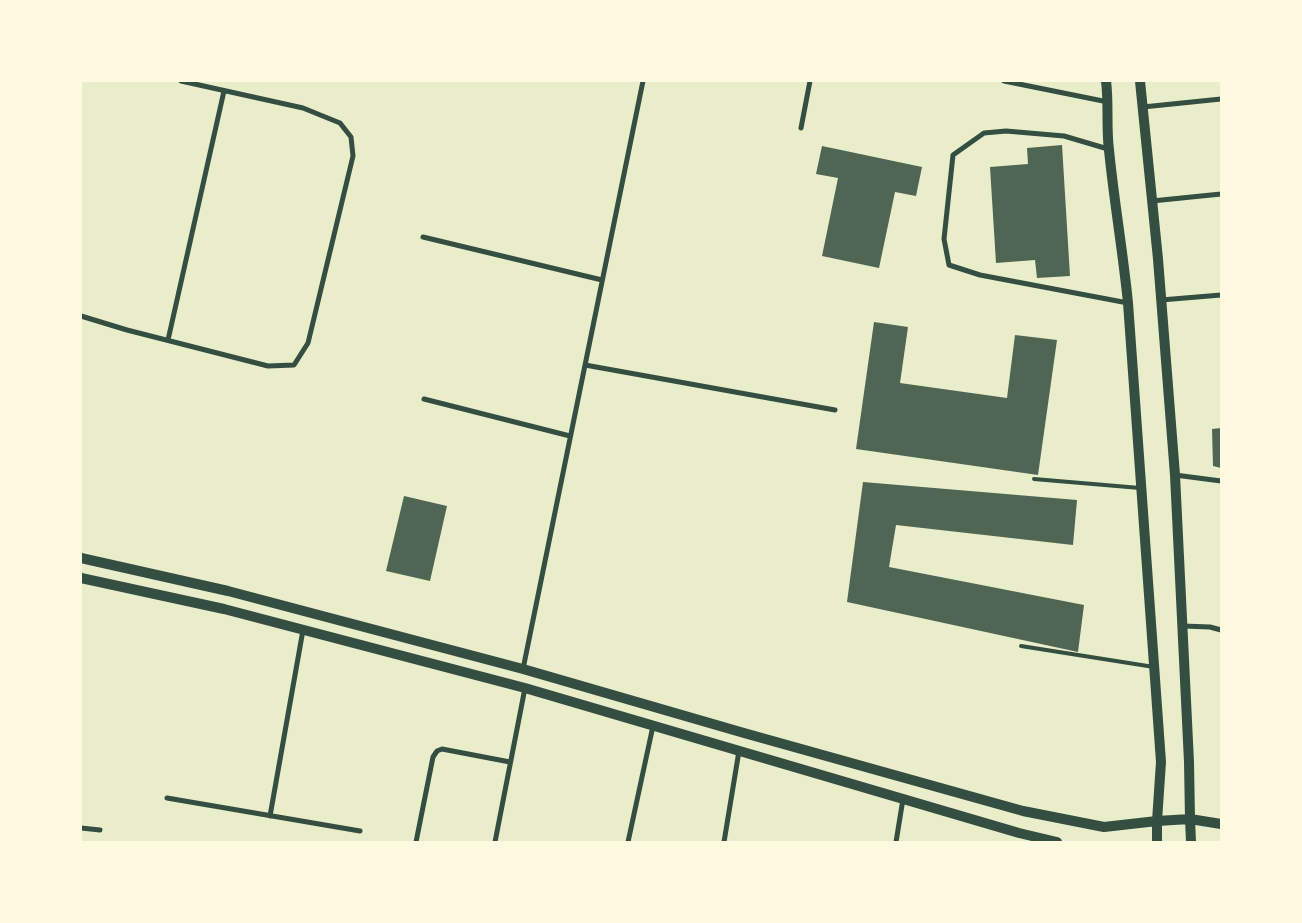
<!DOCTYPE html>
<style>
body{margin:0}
#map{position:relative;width:1302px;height:923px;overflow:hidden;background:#e9edc9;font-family:Montserrat,sans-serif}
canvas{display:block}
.frame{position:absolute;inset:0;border:82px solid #fefae0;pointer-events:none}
</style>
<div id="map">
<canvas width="1302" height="923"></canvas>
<div class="frame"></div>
</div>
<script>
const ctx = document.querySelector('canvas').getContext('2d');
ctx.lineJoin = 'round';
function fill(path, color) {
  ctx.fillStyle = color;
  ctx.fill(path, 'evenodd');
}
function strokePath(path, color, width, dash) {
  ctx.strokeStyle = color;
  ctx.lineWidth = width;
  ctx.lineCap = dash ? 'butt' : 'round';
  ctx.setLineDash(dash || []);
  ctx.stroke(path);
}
fill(new Path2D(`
 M 1062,145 L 1070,276 L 1037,278 L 1035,260 L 996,263 L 990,167 L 1028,164 L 1027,148 Z
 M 822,146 L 922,167 L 916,196 L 895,192 L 879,268 L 822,256 L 838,178 L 816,174 Z
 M 874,322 L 908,327 L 900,383 L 1007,398 L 1015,335 L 1057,340 L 1038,475 L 856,449 Z
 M 1221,428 L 1221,468 L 1213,466 L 1212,429 Z
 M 863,482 L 1077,500 L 1073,545 L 896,525 L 889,567 L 1084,605 L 1078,652 L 847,602 Z
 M 404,496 L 447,506 L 430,581 L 386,571 Z`), '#4f6655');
strokePath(new Path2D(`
 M 1034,479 L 1140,488
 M 1021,646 L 1154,667`), '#344e41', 4);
strokePath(new Path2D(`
 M 1004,81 L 1108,102
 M 1143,107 L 1221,99
 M 801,128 L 810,81
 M 1108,149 L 1064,136 L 1006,131 L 984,133 L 953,155 L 944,239 L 949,265 L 980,275 L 1128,303
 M 1152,201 L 1221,194
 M 423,237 L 602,280
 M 1161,300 L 1221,295
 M 81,316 L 127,330 L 268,366 L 294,365 L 308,343 L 353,156 L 351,137 L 340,123 L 303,108 L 181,81
 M 168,340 L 224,91
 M 585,365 L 835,410
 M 424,399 L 570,436
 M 1175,475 L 1221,481
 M 1183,626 L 1210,627 L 1221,630
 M 523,669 L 643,81
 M 167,798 L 360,831
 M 270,816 L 303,630
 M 81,828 L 100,830
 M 416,842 L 433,757 L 437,751 L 442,749 L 510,762
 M 495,842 L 525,688
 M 628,842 L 653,726
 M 724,842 L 739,751
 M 896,842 L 903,799`), '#344e41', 5);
strokePath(new Path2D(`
 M 1106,81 C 1109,104 1106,127 1109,150 C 1114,201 1123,252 1128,303 L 1161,762 L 1157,821 L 1157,842
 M 1140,81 L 1158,259 L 1175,475 L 1189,762 L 1190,819 L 1221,824
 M 81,558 L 228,591 L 523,669 L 744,733 L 1023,811 L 1104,827 L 1157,821 L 1190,819 L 1191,842
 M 81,578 L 224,609 L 525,688 L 1019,833 L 1057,842`), '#344e41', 10);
</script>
